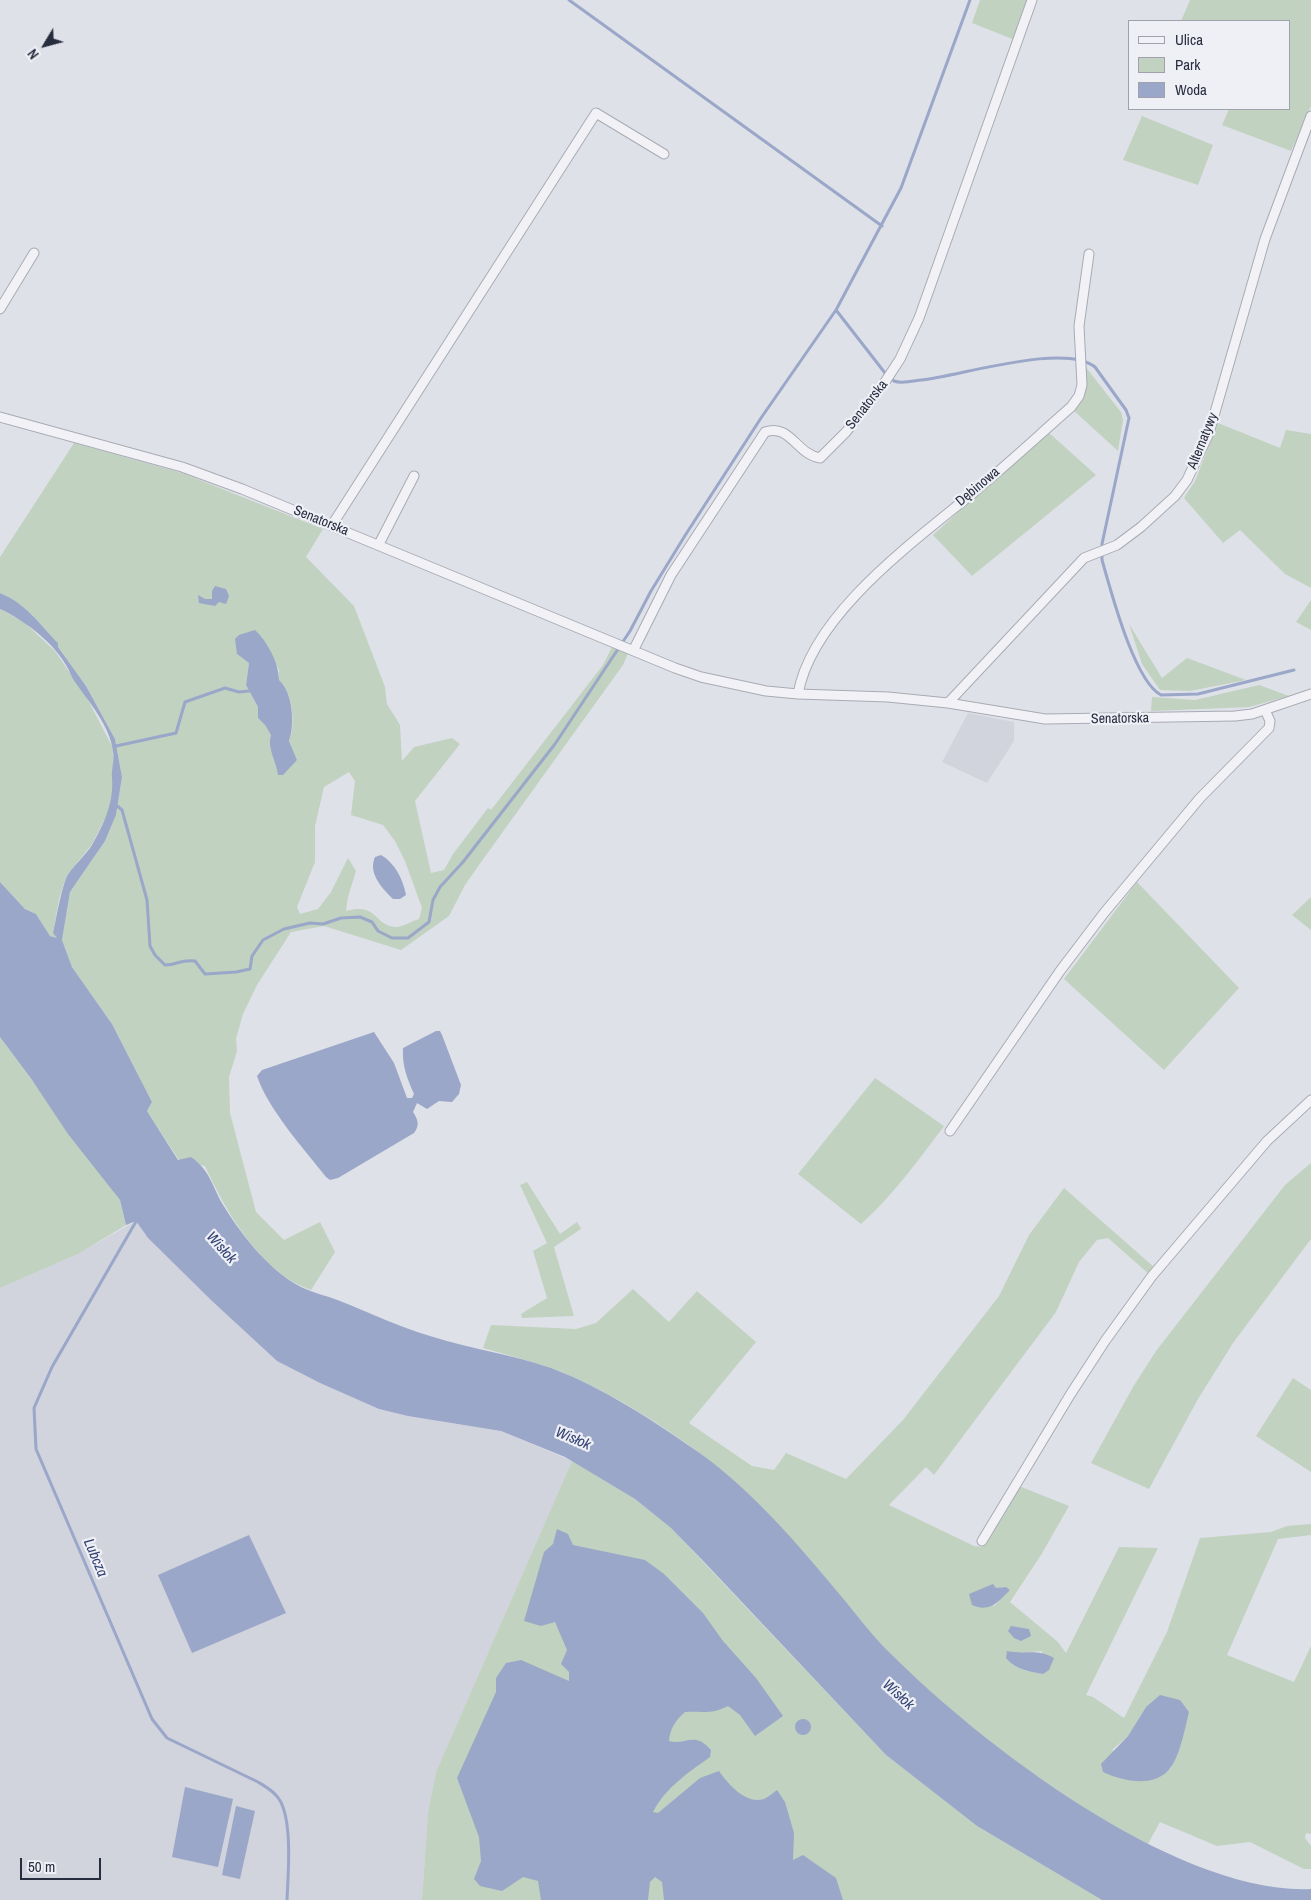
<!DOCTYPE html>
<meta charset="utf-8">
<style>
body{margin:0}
#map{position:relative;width:1311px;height:1900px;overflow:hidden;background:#dfe1e8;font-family:"Archivo Narrow",sans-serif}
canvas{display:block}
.legend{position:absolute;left:1128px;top:20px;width:162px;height:90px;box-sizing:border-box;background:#eef0f6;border:1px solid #9fa2ad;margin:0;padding:6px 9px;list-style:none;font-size:15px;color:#282c3f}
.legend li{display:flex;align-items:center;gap:10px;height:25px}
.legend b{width:25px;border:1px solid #9fa2ad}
.north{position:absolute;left:20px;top:20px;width:50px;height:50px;-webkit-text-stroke:4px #eef0f6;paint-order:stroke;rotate:233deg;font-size:14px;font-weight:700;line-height:20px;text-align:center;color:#282c3f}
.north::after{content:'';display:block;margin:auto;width:18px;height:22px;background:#282c3f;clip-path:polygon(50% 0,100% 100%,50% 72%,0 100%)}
.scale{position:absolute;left:20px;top:1858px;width:81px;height:22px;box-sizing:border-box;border:2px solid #282c3f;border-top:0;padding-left:6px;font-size:15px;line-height:18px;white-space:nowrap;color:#282c3f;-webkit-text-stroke:4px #eef0f6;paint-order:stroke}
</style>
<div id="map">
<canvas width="1311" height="1900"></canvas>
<ul class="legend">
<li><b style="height:6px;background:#f2f2f6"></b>Ulica</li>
<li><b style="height:14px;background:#c1d2c0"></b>Park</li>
<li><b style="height:14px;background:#9aa7c8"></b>Woda</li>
</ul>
<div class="north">N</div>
<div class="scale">50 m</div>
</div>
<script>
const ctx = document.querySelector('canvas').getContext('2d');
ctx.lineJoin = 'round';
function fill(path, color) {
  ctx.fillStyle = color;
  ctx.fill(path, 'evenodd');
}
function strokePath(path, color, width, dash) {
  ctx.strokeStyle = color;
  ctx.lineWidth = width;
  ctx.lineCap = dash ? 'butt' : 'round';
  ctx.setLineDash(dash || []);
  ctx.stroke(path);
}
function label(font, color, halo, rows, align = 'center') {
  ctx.font = font + ' "Archivo Narrow",sans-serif';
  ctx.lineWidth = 4.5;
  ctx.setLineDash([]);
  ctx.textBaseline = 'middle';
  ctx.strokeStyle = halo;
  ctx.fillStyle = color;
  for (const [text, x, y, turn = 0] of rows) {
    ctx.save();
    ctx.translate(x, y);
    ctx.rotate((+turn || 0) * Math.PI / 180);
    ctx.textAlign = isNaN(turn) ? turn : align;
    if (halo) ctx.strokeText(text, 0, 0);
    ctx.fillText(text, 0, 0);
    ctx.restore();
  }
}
fill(new Path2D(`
 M 968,713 L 1014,722 L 1014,741 L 987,783 L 942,762 Z
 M 136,1221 L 148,1238 L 212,1301 L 277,1361 L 320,1383 L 379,1409 L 408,1416 L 501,1431 L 572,1461 L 436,1772 L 428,1812 L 422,1900 L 0,1900 L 0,1288 L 80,1253 Z`), '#d1d3dd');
fill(new Path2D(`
 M 980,0 L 1029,0 L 1015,40 L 972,23 Z
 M 1190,0 L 1311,0 L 1311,106 L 1291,151 L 1222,125 L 1229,109 L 1290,109 L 1290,21 L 1181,21 Z
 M 1142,116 L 1213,145 L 1198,185 L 1123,160 Z
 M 1084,365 L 1121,412 L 1123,420 L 1118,451 L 1073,410 C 1089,393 1086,388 1084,365 Z
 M 1218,423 L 1280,448 L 1286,430 L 1311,434 L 1311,588 L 1285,574 L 1240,530 L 1223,543 L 1184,498 L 1195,481 Z
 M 1047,431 L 1096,475 L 972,576 L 933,535 Z
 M 74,443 L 182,473 L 323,529 L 306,557 L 354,606 L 385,687 L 387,704 L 400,725 L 402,761 L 414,747 L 452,738 L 460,744 L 415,801 L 431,873 L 444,870 L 453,854 L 488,808 L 491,810 L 603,665 L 612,647 L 628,653 L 623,665 L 484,858 L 465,885 L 449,916 L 401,950 L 324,926 L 291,932 L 257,985 L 243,1014 L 236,1039 L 237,1051 L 229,1077 L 230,1113 L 256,1212 L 284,1240 L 320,1222 L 335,1252 L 311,1290 C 261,1273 226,1212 205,1166 L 179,1160 L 147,1111 L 152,1102 L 112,1024 L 72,967 L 62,940 L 70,892 L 105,841 L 116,815 L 122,777 L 115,739 L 86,686 L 58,647 L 58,643 C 39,624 27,604 0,593 L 0,557 ZM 261,636 L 279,670 L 279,680 C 293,692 296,725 289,741 L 297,760 L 278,774 C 276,760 267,749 271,735 L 265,725 L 258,718 L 258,707 L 246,685 L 249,663 L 237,654 ZM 349,772 L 355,781 L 351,815 L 383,825 L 395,841 L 405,861 L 422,908 L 419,919 C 412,921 403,927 396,927 C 374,926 378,902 346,911 L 348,897 L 356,871 L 348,858 L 331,892 L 318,909 L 300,914 L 297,907 L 315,862 L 315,826 L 324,787 Z
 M 1311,600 L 1311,630 L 1296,622 Z
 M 0,609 L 25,623 L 55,651 L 87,698 L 113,748 L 114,761 L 112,777 L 114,784 L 109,811 L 92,844 L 66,877 L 59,899 L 53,933 L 57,936 L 57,938 L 50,936 L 36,914 L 25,909 L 0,882 Z
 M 1129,624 L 1162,678 L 1187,658 L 1246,680 L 1190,691 L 1160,690 L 1142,664 Z
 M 1259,685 L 1289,696 L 1249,707 L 1151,711 L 1152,697 L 1195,700 Z
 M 1137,882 L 1239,988 L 1164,1070 L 1064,979 Z
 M 1311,897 L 1311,930 L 1292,915 Z
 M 0,1037 L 120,1200 L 126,1225 L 80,1253 L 0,1288 Z
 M 875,1078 L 944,1126 C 918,1161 893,1195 861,1224 L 798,1174 Z
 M 1311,1163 L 1311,1239 L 1233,1343 L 1198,1399 L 1149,1489 L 1091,1463 L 1133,1387 L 1156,1351 L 1285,1185 Z
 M 527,1182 L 560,1234 L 577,1222 L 581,1229 L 554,1247 L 574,1316 L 522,1318 L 521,1314 L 547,1298 L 533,1251 L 547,1243 L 520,1185 Z
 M 1064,1188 L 1155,1268 L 1150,1275 L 1108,1238 L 1097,1240 L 1079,1262 L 1056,1312 L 934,1475 L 926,1467 L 889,1505 L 974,1546 L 982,1547 L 1019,1486 L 1069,1506 L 1041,1555 L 1010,1602 L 1058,1642 L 1066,1653 L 1119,1547 L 1158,1548 L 1086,1695 L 1093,1697 L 1124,1718 L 1167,1632 L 1200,1538 L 1271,1532 L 1287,1526 L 1311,1524 L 1311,1535 L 1278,1539 L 1227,1655 L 1294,1682 L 1311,1646 L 1311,1834 L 1306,1833 L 1305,1838 L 1311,1846 L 1311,1869 L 1304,1869 L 1250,1842 L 1217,1846 L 1160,1822 L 1148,1844 C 1056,1797 964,1726 890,1654 C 871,1636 855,1613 838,1593 C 816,1566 792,1540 768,1514 C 719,1461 641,1408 575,1378 C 546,1364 514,1357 483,1348 L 491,1325 L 576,1329 L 596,1323 L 633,1289 L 669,1322 L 697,1291 L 756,1342 L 689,1423 L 752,1466 L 774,1470 L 786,1453 L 846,1479 L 903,1420 L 999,1296 L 1029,1235 ZM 1005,1587 L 1010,1590 L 994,1606 L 969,1594 ZM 1042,1651 L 1043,1674 L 1023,1670 L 1013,1665 L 1008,1652 L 1018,1653 ZM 1146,1707 L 1189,1712 L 1171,1768 L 1112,1750 L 1128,1736 Z
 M 1293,1378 L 1311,1390 L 1311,1472 L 1256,1436 Z
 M 572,1461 L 635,1499 L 671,1528 L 886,1755 L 977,1826 L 1102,1900 L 422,1900 L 428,1812 L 436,1772 Z`), '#c1d2c0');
fill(new Path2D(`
 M 215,586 L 226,589 L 229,596 L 226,604 L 219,602 L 215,606 L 199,603 L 198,595 L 205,599 L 212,599 L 212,591 Z
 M 0,593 C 27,604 39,624 58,643 L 58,647 L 86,686 L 115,739 L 122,777 L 116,815 L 105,841 L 70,892 L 62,940 L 72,967 L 112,1024 L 152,1102 L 147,1111 L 178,1160 L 191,1157 C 212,1172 212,1188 225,1208 C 243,1237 270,1271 301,1287 C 313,1293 328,1296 340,1301 C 370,1313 400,1327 430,1336 C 470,1349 512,1354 551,1368 C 604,1388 654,1421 701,1454 C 754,1492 799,1546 841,1596 C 857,1615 873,1637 891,1654 C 982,1745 1177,1895 1311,1889 L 1311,1900 L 1102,1900 L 977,1826 L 886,1755 L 707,1565 L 671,1528 L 635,1499 L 565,1457 L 501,1431 L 408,1416 L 379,1409 L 320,1383 L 277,1361 L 212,1301 L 148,1238 L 136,1221 L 126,1225 L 120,1200 L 68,1134 L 32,1080 L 0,1037 L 0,882 L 25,909 L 36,914 L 50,936 L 57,938 L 53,933 C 57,914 60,896 66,878 C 70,869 86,855 92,845 C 104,824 114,802 112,778 C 111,769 115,761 113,751 C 110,726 89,702 75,682 C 71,677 70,671 66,665 C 52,641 25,621 0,609 Z
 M 255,630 C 267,641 279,663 279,680 C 293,692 295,725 289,741 L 297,760 L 283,775 L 278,775 C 276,760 267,749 271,735 L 265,725 L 258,718 L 258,707 L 246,685 L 249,663 L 237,654 L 235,639 L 239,635 Z
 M 381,855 C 395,863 403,879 406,895 L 400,899 L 393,899 C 381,887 368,873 375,857 Z
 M 436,1031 L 440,1031 L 442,1035 L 461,1085 L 459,1094 L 452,1102 L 439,1101 L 427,1109 L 417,1103 L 413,1112 C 418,1120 420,1125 414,1133 L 338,1178 L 330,1180 L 326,1177 C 304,1149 268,1109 257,1076 L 262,1070 L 374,1032 L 394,1063 L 407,1098 L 412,1098 L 414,1094 C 407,1078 402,1066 403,1048 Z
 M 557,1529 L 568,1534 L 573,1545 L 645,1560 L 664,1574 L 703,1613 L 723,1641 L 756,1678 L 783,1716 L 755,1736 L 740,1715 L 728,1706 C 710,1715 703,1711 685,1712 C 676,1720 670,1728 669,1741 C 685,1746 694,1730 711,1750 L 710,1757 C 688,1773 666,1787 653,1812 L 658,1813 L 700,1778 L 719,1771 C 728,1784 746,1805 764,1799 C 768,1797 773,1793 777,1790 L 785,1802 L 794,1833 L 793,1860 L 803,1855 L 836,1878 L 843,1900 L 664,1900 L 662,1882 L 655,1877 L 650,1882 L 648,1900 L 541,1900 L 538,1881 L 523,1877 L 502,1891 L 480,1886 L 474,1879 L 481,1861 L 479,1837 L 457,1778 L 496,1692 L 496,1678 L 506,1663 L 521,1660 L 569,1681 L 569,1672 L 561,1664 L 567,1650 L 555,1622 L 541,1626 L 524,1621 L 544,1552 L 553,1544 Z
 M 249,1535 L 286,1613 L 192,1653 L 158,1575 Z
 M 993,1584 L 996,1588 L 1006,1587 L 1010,1590 C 998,1602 990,1613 972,1605 L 969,1594 Z
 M 1011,1626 L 1029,1629 L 1031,1636 L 1021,1641 L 1014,1638 L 1008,1631 Z
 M 1007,1651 C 1027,1655 1036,1648 1054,1658 L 1049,1670 L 1043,1674 C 1028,1671 1016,1670 1006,1658 Z
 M 1160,1695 L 1180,1700 L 1189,1712 C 1185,1728 1180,1755 1171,1767 C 1156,1789 1122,1781 1103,1772 L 1101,1764 L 1128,1736 L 1146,1707 Z
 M795 1727a8 8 0 1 1 16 0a8 8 0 1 1-16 0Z
 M 185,1787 L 233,1799 L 218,1867 L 172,1857 Z
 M 236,1806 L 255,1811 L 240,1879 L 222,1875 Z`), '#9aa7c8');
strokePath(new Path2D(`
 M 569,0 L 882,226
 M 836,310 L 885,373 C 888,375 891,379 894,381 C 901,384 913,381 921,380 C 960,376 1065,342 1095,367 L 1126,410 L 1129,418 L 1102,544 L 1102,560 C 1111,591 1134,681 1161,695 L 1198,694 L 1294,670
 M 116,746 L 176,733 L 185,702 L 225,688 L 239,692 L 249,691
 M 115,804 L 122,810 L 147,900 L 150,946 L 155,955 L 165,965 C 178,965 180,959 195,961 L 205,974 L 236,972 L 250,969 L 252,956 L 263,940 L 284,929 L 310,923 L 323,924 L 341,918 L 360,917 L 372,922 L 378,931 L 392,938 L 408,938 L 429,922 L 433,900 L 440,887 L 463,862 L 555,744 L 630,631 L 651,591 L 686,534 L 761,418 L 836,310 L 901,188 L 970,0
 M 138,1218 L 52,1367 L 34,1408 L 36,1449 L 152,1719 L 167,1738 L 258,1782 C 266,1787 274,1791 279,1799 C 293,1820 288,1875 287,1900`), '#9aa7c8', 3);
const minor = new Path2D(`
 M 0,309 L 34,253
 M 0,417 L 182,467 L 242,489 L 675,668 L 701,677 L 766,691 L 798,694 L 888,697 L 948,703 L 1045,719 L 1235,716 L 1252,714 L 1311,694
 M 332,525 L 596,113 L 664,154
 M 379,544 L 414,476
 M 634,649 L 671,575 L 765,432 C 790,423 796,454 820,458 L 846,432 L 885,382 L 900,359 L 919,318 L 1032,0
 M 798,694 C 812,614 915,541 974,492 C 1007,465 1039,435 1071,407 L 1079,396 L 1082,385 L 1079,326 L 1089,254
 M 948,703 L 1084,558 L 1117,545 L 1141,527 L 1175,496 L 1187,480 L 1209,433 L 1265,239 L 1311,116
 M 950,1131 L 1060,971 L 1104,913 L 1200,798 L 1269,728 L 1270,721 L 1265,710
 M 982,1541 L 1070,1395 L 1105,1341 L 1152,1276 L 1267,1141 L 1311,1100`);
strokePath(minor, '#a8abb5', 11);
strokePath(minor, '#f2f2f6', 9);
label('14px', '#282c3f', '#eef0f6', [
 ["Senatorska",867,405,-52],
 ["Alternatywy",1203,441,-68],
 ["Dębinowa",978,487,-40],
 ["Senatorska",321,521,22],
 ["Senatorska",1120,719,-1]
]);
label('italic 15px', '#334272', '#eef0f6', [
 ["Wisłok",221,1248,48],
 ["Wisłok",573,1439,23],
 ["Lubcza",95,1558,67],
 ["Wisłok",898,1695,42]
]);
</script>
